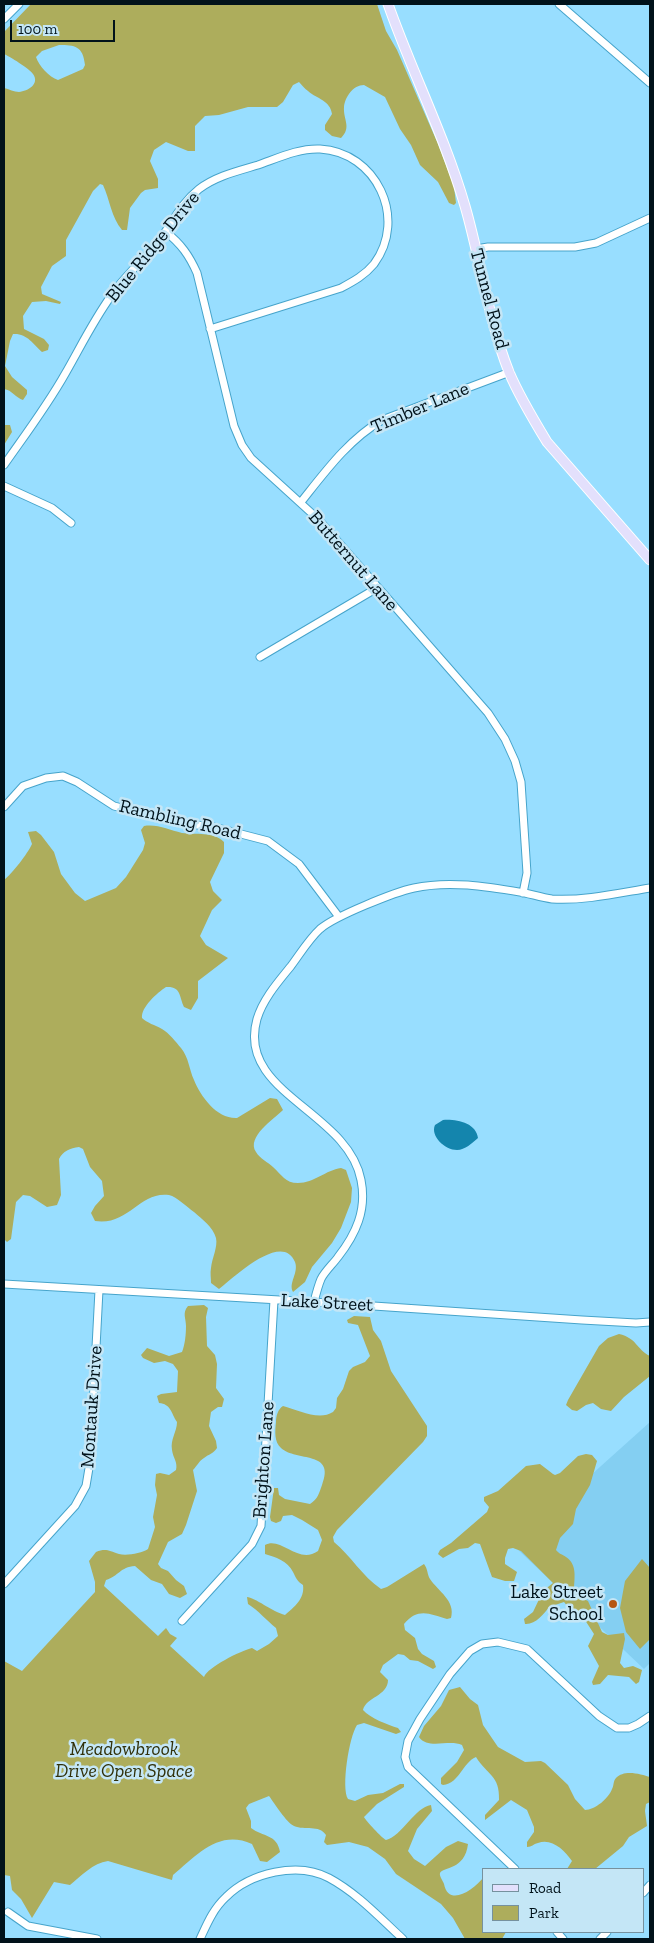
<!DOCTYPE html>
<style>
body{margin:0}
#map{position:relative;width:654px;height:1943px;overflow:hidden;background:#98deff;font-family:"Zilla Slab",serif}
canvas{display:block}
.frame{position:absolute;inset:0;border:5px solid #01121a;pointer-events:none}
.legend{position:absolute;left:482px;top:1868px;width:162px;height:65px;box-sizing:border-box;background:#c4e6f6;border:1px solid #76919e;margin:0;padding:6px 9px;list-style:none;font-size:15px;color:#01121a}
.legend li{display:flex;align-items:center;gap:10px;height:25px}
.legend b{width:25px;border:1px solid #76919e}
.scale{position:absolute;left:10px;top:20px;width:105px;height:22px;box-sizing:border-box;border:2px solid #01121a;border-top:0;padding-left:6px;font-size:15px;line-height:18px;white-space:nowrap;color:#01121a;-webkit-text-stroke:4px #c4e6f6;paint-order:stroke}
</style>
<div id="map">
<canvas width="654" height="1943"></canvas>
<div class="frame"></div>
<ul class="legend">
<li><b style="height:6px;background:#e3e0fc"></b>Road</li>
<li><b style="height:14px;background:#adad5c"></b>Park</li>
</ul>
<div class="scale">100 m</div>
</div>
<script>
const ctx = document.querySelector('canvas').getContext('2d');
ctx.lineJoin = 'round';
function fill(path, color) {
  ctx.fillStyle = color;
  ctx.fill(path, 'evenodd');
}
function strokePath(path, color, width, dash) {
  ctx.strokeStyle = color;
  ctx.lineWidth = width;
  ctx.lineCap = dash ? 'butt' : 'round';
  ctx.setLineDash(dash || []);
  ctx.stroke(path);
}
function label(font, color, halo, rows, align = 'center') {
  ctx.font = font + ' "Zilla Slab",serif';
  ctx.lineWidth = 5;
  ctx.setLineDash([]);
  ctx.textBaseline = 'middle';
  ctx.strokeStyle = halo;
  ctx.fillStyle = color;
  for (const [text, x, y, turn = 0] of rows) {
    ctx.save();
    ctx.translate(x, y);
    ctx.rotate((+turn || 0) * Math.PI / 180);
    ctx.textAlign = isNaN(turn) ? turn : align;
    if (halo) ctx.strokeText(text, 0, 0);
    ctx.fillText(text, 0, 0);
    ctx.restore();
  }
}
fill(new Path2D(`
 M 650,1422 L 650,1663 L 644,1669 L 513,1545 Z`), '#84cff2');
fill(new Path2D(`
 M 31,4 L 377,4 L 386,31 L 397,50 L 438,144 L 454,187 L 456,203 L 454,205 L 449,203 L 438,182 L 420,165 L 411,145 L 400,129 L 385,97 L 364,85 C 353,85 345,97 344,107 C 343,120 352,127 341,138 L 332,136 L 325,130 L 325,125 L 332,114 C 330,100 317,99 308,91 C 305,89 302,85 299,82 L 293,85 L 283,102 L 277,107 L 248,107 L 219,115 L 205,116 L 195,126 L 195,151 L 188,151 L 166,142 L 154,150 L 150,161 L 158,179 L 158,188 L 145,190 L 141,193 L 130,208 L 127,230 L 122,230 C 111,217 110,200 103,185 L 100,184 L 93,191 L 66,240 L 66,256 L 52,266 L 41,287 L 42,294 L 61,302 L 60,304 L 46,301 L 32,302 L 23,316 L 24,329 L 44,339 L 49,345 L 48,350 L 42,352 C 33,344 27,333 13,334 L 10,341 L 5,366 L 12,377 L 27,390 L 27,394 L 23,400 C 16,398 12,390 4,389 L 4,88 C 9,89 14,92 19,92 C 28,91 40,84 33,74 C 30,69 9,56 4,54 L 4,32 ZM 59,45 C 75,45 83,46 85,65 L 83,69 L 58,80 C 49,77 39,66 36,57 L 42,51 Z
 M 4,425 L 10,425 L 12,432 L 4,445 Z
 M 144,826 C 158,824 169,830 182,833 C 196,835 213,831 224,842 L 224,853 L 210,882 L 213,891 L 222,900 L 212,910 L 200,936 L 206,945 L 228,958 L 198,981 L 198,998 L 191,1010 L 184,1007 C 179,996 181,986 166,987 C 157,993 141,1007 142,1018 C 147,1023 155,1025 162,1029 C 169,1033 176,1042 181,1048 C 189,1058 189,1069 194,1080 C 201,1097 217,1119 237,1118 L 270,1098 L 277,1099 L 283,1110 C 274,1119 246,1137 256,1152 C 260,1159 268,1162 273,1167 C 282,1175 285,1183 298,1183 C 314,1183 326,1170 341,1168 L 346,1170 L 352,1188 L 351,1202 L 341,1228 L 332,1243 L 312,1267 L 305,1282 L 293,1292 C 288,1283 299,1273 295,1262 C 282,1230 231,1280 219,1289 L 211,1283 C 211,1278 210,1273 211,1268 C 212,1258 218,1247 216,1238 C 213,1227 202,1219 194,1212 C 187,1207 177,1197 169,1195 C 139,1191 129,1226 95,1221 L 91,1213 L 95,1206 L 104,1196 L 102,1181 L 90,1167 L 83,1149 L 79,1147 C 70,1148 63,1151 59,1159 L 61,1195 L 57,1205 L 47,1207 L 30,1196 L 23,1195 L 16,1202 L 11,1239 L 7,1242 L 4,1239 L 5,1226 L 4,1221 L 4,880 C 12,874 28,853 32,844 L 28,832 L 36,831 L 41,835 L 54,852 L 61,874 L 75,893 L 85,901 L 116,888 L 126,877 L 143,850 L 145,843 L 141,830 Z
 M 204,1305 L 208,1308 L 206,1317 L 207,1346 L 215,1355 L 217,1364 L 216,1388 L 224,1399 L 222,1407 L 218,1407 L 211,1412 L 209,1426 L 216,1441 L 217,1448 C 213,1454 209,1454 204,1458 C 199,1461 197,1466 193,1470 L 197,1491 L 186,1525 L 182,1534 L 168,1542 L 158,1564 L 161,1568 L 168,1571 L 176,1580 L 184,1586 L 187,1594 L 180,1598 L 169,1594 L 162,1584 L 151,1580 L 135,1566 C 120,1567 119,1576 106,1580 L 104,1586 L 158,1636 L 166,1628 L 170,1634 L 177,1638 L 170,1646 L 204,1677 C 208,1667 240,1651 252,1648 L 257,1651 L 269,1644 L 278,1636 L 276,1628 C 266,1620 259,1611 248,1604 L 247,1597 C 254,1597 273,1612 285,1615 C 294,1607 305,1599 303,1585 C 297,1581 296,1578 293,1572 C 288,1561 275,1557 265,1554 L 265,1545 C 281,1536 298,1565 318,1551 L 322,1540 L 318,1530 L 302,1520 L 292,1515 L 283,1516 L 281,1521 L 276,1523 L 271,1521 L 270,1517 L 274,1488 L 278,1488 L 279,1495 L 285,1499 L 310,1504 C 318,1499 319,1493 322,1485 C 336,1450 296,1462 281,1448 C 274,1442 275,1431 276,1422 C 276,1416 278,1409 283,1406 C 298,1410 319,1421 333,1412 L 336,1408 L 337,1398 L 343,1389 L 349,1371 L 353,1367 L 365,1362 L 370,1356 L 358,1325 L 348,1323 L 347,1320 L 354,1316 L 370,1317 L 373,1330 L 381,1341 L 391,1371 L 427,1426 L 427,1436 L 423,1442 L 337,1530 L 333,1537 L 334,1542 C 351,1556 362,1576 381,1589 L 387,1587 L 424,1564 C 428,1569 427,1574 430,1579 C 438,1591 456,1601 451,1618 L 447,1619 C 430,1614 418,1607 404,1624 L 405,1630 L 415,1638 L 418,1649 L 422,1654 L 434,1661 L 436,1667 L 433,1669 L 418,1661 L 410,1660 L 404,1655 L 398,1654 L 383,1665 L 380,1672 L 388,1680 C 388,1696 366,1697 363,1710 C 370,1718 388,1725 398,1728 L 401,1732 L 396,1734 L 364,1723 L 357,1725 C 349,1737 341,1788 348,1799 L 355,1801 L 368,1795 L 383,1793 L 400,1784 L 404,1784 L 404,1787 L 377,1804 L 364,1817 C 366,1821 382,1838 386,1840 C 402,1836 415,1807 431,1805 L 432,1811 L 417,1829 L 408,1851 L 414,1859 L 425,1866 L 446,1847 L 458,1841 L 468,1844 C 465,1870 443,1867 440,1873 C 439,1876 443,1881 444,1884 C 449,1908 474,1889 483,1878 L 483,1932 L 506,1932 L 502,1939 L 465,1939 L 453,1918 L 441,1904 L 396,1874 L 385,1859 L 368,1847 L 349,1842 L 327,1845 L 324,1842 L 326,1835 C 319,1824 305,1831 294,1826 C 286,1822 275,1804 269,1796 L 249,1804 L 246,1808 L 251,1821 L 251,1828 C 263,1837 277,1834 280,1852 L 267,1862 L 260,1861 L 252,1844 C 219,1829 197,1855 173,1875 L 172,1880 L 108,1861 C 93,1863 81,1876 70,1885 L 54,1882 L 32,1918 L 21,1899 L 12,1890 L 10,1876 L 4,1875 L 4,1661 L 22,1671 L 95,1592 L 95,1582 L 89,1561 L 96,1552 C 106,1548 109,1551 119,1554 C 127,1556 142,1553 148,1549 L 155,1527 L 153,1517 L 157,1495 L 155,1485 L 156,1474 L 160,1473 L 169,1475 L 176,1470 C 178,1462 173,1458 172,1450 C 170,1439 177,1432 177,1422 C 171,1413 171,1404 159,1403 L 157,1396 L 161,1394 L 177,1392 L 178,1371 L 173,1364 L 165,1361 L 154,1363 L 143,1358 L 141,1355 L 147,1348 L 169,1356 L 182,1352 C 185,1345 186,1334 186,1326 C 186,1318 182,1313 188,1306 Z
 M 619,1334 C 637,1338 636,1349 650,1356 L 650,1376 L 624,1397 L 611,1411 L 601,1409 L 593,1403 L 586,1405 L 577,1411 L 572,1410 L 566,1405 L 568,1400 L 599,1346 L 608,1338 Z
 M 586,1454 L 592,1455 L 597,1461 L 590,1485 L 576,1509 L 573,1524 L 560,1538 L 556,1550 C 559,1554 562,1554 566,1557 C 578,1565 574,1579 574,1591 L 578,1596 L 588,1601 L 602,1632 L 608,1635 L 624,1633 L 625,1639 L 620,1663 L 624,1668 L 633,1666 L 642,1670 L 639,1682 L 636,1684 L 629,1677 L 608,1675 L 600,1684 L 593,1685 L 592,1682 L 599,1666 L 588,1646 L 594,1634 L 583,1617 L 573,1613 L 564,1602 L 549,1607 C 544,1614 535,1625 525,1624 L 524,1619 L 533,1612 L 543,1591 L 553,1583 L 521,1551 L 513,1548 L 508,1549 L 505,1558 L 505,1564 L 517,1572 L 514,1581 L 505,1581 L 492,1577 L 480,1544 L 475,1543 L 468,1548 L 459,1549 L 443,1558 L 438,1554 L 440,1550 L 451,1543 L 487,1512 L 489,1507 L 484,1501 L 484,1497 L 498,1491 L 526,1466 L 540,1464 L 553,1474 L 555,1475 L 560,1473 L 578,1456 Z
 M 642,1559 L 650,1568 L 650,1639 L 640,1649 L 626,1632 L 620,1608 L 625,1581 Z
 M 460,1687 L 470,1699 L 478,1705 L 483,1725 L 498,1747 L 525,1762 L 541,1761 L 545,1763 L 568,1785 L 575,1799 L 585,1810 C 595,1810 609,1798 612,1789 C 614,1786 613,1781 616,1778 C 624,1769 641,1774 650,1777 L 650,1802 L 646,1804 L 645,1811 L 647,1826 L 629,1837 L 623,1846 L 595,1869 L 567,1869 L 572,1861 C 564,1850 552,1838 538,1843 C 533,1844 532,1847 527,1847 L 527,1842 L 534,1832 L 534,1827 L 527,1810 L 511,1800 L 485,1820 L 485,1815 L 499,1800 C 500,1775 487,1775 476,1757 C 462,1763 460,1783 443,1785 L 441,1784 L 441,1778 L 457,1762 L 464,1750 L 462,1745 C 449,1739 428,1750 419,1737 L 424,1726 L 441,1706 L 449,1690 Z`), '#adad5c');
fill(new Path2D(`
 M 443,1120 C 457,1119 476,1123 478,1138 C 472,1143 465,1150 457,1150 C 445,1150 430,1136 435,1125 Z`), '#1485ad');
const minor = new Path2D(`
 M 559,4 L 650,83
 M 4,19 L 19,4
 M 166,232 C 181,244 189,255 197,273 L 234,426 L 242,445 L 251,458 L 318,519 L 488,713 L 505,739 L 515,761 L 521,782 L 527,873 L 523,893
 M 476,249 L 488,247 L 575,247 L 596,243 L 650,218
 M 4,465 C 25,435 47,406 65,374 C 80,348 93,321 111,296 C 124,276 143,261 158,242 C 172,224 180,204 199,189 C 216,176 238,171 258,165 C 278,158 299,148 320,149 C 376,152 408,218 374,264 C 365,275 354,281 341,288 L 210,329
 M 4,486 L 52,508 L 71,523
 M 301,502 C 325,472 348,440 382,420 L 510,372
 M 260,657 L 377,588
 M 4,807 L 23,786 L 46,778 L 63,776 L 77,782 L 114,806 L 180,823 L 214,827 L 268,841 L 299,864 L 339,917
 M 4,1284 L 314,1302 L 582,1320 L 636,1323 L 650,1322
 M 314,1302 C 316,1294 318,1286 321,1279 C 325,1271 333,1264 338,1257 C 356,1234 367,1210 361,1180 C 348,1111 236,1093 257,1019 C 263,999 278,982 291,966 C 300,954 309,939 320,929 C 335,916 395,892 414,888 C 450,880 489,887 525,893 C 534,895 543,898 552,899 C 584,901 619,893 650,888
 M 4,1584 L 75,1506 L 86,1486 L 90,1462 L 99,1290
 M 182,1621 L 252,1544 L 261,1526 L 274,1300
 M 515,1869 L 408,1767 L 405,1757 L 408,1741 L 420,1719 L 450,1674 L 470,1651 L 482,1644 L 498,1642 L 527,1649 L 599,1716 L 617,1728 L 629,1728 L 638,1724 L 650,1716
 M 643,1893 L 650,1885
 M 8,1912 L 28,1926 L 97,1939
 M 557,1932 L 563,1939
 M 200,1939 C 207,1924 213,1909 226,1897 C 250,1873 298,1861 329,1878 C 357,1893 380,1918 403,1939
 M 600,1939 L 607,1932`);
const major = new Path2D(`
 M 388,4 C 412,72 445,137 465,206 C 481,261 488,319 509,372 C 519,396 533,419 547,442 L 650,560`);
strokePath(minor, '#46a4cb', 9);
strokePath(major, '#fff', 11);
strokePath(minor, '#fff', 7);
strokePath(major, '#e3e0fc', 9);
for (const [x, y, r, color] of [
 [613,1604,5,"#b65612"]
]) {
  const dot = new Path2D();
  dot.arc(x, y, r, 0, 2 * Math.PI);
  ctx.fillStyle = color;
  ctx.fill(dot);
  strokePath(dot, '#c4e6f6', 2);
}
label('19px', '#01121a', '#c4e6f6', [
 ["Blue Ridge Drive",153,247,-51],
 ["Tunnel Road",489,299,75],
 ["Timber Lane",420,408,-23],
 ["Butternut Lane",353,561,49],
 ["Rambling Road",180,820,13],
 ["Lake Street",327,1303,3],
 ["Montauk Drive",92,1407,-86],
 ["Brighton Lane",264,1460,-86]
]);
label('19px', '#01121a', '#c4e6f6', [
 ["Lake Street",603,1593],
 ["School",603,1615]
], 'right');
label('italic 19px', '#303009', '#c4e6f6', [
 ["Meadowbrook",124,1750],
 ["Drive Open Space",124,1772]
]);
</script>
